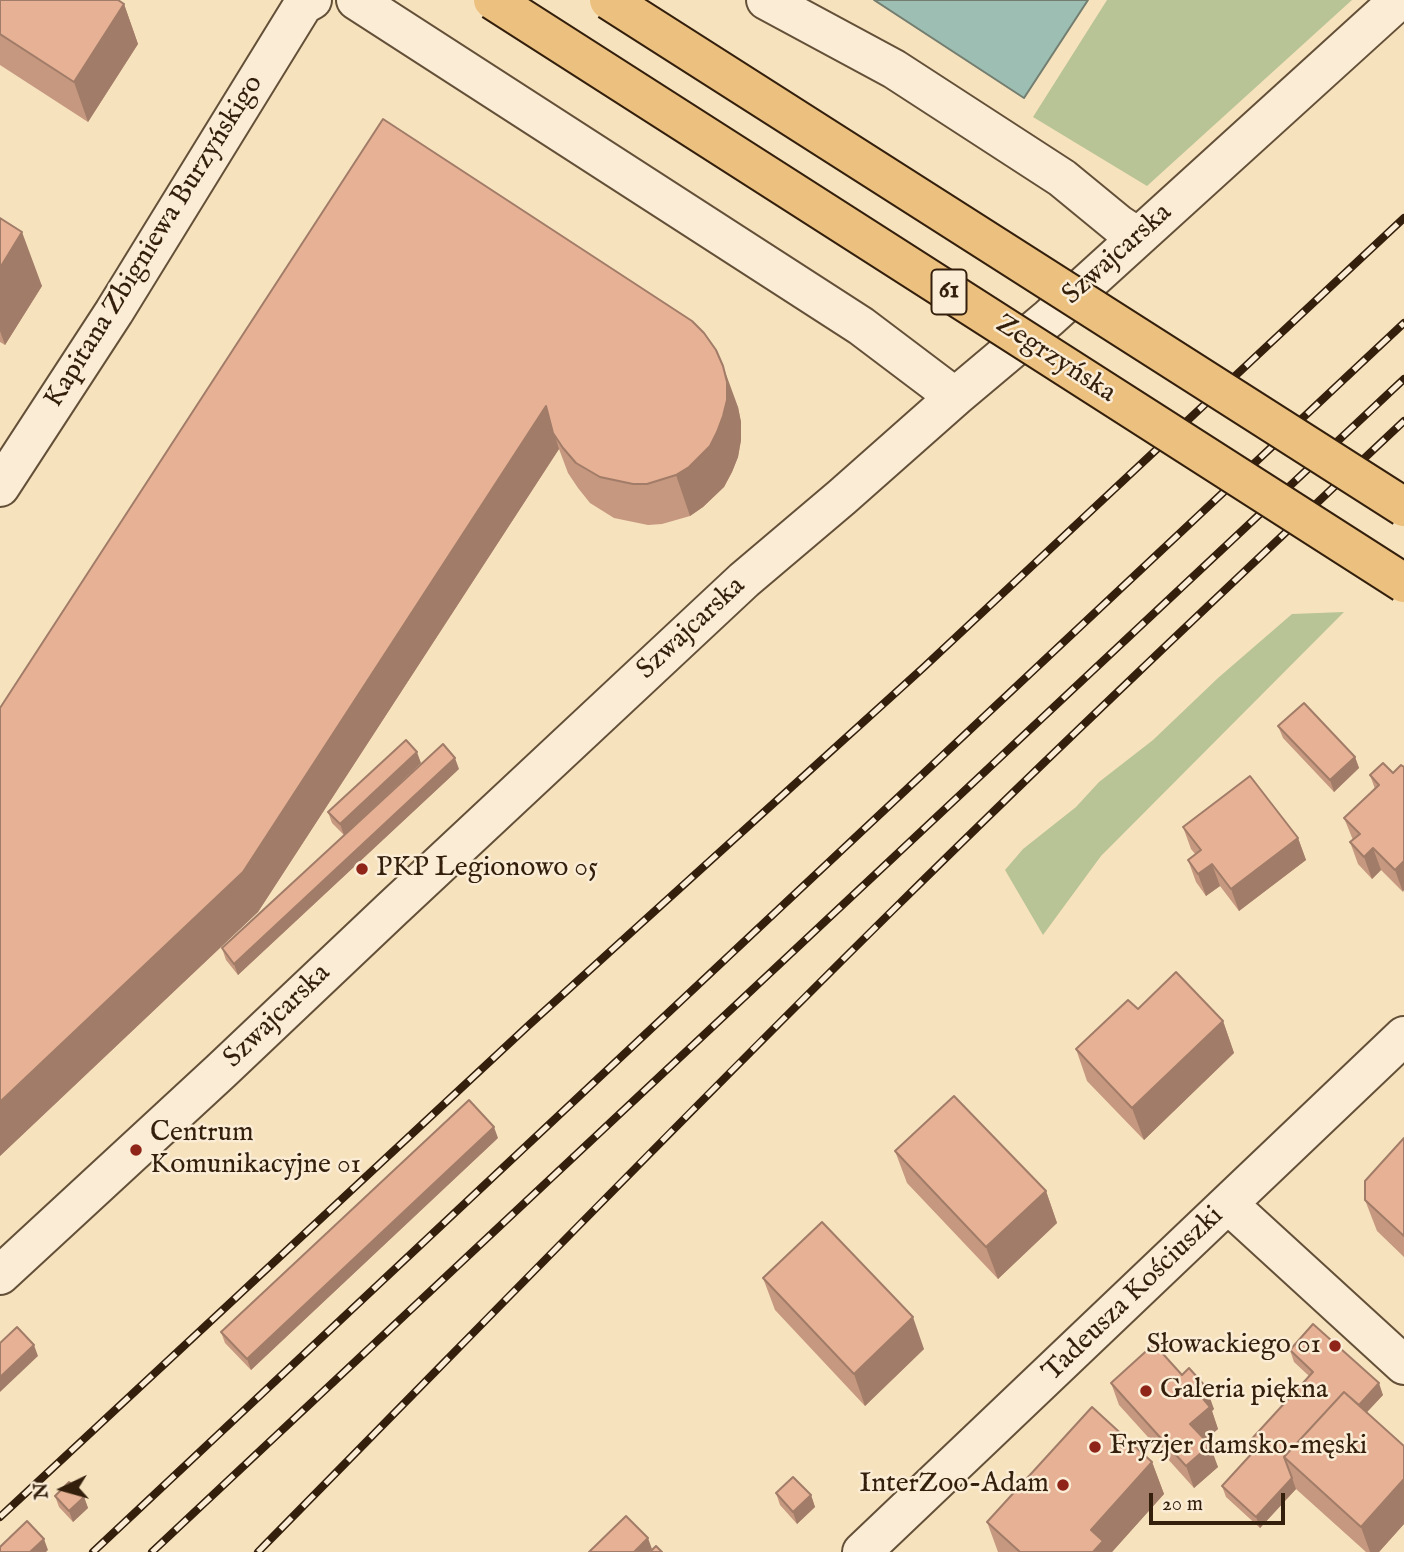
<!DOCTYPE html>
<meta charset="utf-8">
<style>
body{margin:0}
#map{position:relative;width:1404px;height:1552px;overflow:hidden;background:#f7e2be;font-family:"IM FELL English",serif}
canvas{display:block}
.north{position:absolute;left:28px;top:1454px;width:70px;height:70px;-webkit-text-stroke:5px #faecd5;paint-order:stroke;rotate:265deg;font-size:19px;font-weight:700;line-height:28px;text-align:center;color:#331f0c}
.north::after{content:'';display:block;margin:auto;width:24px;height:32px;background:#331f0c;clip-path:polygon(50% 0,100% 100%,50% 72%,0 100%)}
.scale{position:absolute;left:1149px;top:1493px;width:136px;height:32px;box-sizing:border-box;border:4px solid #331f0c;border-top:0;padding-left:9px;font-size:21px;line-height:24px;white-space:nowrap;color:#331f0c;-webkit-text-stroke:5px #faecd5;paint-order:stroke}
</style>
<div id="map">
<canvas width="1404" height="1552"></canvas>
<div class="north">N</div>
<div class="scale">20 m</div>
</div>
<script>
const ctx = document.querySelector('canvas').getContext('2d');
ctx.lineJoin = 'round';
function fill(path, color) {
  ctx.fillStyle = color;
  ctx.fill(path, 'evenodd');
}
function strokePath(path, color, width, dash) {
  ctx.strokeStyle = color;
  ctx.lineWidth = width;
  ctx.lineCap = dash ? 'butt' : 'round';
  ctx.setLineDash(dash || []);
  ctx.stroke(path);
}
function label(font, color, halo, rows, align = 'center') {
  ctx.font = font + ' "IM FELL English",serif';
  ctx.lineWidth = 5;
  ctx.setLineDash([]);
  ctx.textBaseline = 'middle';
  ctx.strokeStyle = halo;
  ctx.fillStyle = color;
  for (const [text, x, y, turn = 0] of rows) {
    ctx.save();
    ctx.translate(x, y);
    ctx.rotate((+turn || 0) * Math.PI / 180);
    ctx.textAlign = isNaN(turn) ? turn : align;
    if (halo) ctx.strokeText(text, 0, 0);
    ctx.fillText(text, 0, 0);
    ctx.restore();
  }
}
fill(new Path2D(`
 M 1107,0 L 1352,0 L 1147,186 L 1033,117 Z
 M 1344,612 L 1101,856 L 1043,935 L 1005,870 L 1023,849 L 1076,807 L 1099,782 L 1153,740 L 1218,678 L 1292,614 Z`), '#b8c495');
const water = new Path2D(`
 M 874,0 L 1088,0 L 1024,98 Z`);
fill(water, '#9dbeb2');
strokePath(water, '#737e70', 2);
const minor = new Path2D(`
 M 356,0 L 861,326 L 955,397
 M 766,0 L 894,69 L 1062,178 L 1118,224 L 1138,237
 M 0,487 L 114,312 L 303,5 L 312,0
 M 1228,1204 L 1404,1365
 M 0,1275 L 221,1071 L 391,910 L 744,580 L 842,497 L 955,397 L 1049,318 L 1399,0
 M 862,1552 L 1404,1036`);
strokePath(minor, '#645038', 42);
strokePath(minor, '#faecd5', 38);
const rail = new Path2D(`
 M 0,1517 L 529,1025 L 924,667 L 1404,218
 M 93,1552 L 1404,323
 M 152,1552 L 1404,379
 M 258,1552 C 470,1337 680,1120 895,908 C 1062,743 1233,582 1404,421`);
strokePath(rail, '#331f0c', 8);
strokePath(rail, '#faecd5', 5, [16]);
const majorBridge = new Path2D(`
 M 493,0 L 1404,583
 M 609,0 L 1404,507`);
strokePath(majorBridge, '#331f0c', 42, []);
strokePath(majorBridge, '#ecc17f', 38);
fill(new Path2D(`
 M 0,0 L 124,4 L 138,44 L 88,122 L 0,65 Z
 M 383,119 L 738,407 L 741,422 L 741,440 L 738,457 L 732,472 L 724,487 L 703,507 L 690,516 L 662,524 L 648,525 L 614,518 L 590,503 L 578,488 L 568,473 L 559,449 L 258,912 L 0,1156 L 0,708 Z
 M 0,218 L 42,286 L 5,345 L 0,342 Z
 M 1278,726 L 1355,757 L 1359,768 L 1334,792 L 1283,738 Z
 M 421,763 L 344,835 L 332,823 L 328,812 Z
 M 1383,763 L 1403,892 L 1381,870 L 1372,879 L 1358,864 L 1350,842 L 1353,840 L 1344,818 L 1375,789 L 1370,775 Z
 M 459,769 L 238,975 L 226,960 L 222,948 Z
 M 1183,827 L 1298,838 L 1306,860 L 1239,911 L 1220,886 L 1206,896 L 1196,882 L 1188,860 L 1196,855 L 1191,849 Z
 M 1138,1009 L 1223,1021 L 1234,1053 L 1144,1140 L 1087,1081 L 1076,1049 Z
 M 498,1138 L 251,1370 L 225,1343 L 221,1332 Z
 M 1404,1138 L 1404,1257 L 1377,1231 L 1365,1200 Z
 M 895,1151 L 1046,1191 L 1057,1223 L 998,1279 L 907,1183 Z
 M 763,1278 L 924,1349 L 865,1406 L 775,1310 Z
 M 1290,1350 L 1383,1395 L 1367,1412 L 1404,1446 L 1404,1524 L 1379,1552 L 1366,1552 L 1296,1489 L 1260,1528 L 1226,1497 L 1222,1486 L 1251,1453 L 1248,1443 L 1309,1376 L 1294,1362 Z
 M 1182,1375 L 1214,1409 L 1212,1411 L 1218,1429 L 1205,1440 L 1218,1467 L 1194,1488 L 1119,1405 L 1111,1383 Z
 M 1152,1462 L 1164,1494 L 1112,1552 L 998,1552 L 987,1522 Z
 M 776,1493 L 811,1495 L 815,1507 L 797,1524 L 780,1505 Z
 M 55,1496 L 84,1497 L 88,1508 L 73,1522 L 59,1507 Z`), '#c6987f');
fill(new Path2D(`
 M 124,4 L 138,44 L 88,122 L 74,82 Z
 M 22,232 L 42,286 L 5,345 L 0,331 L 0,268 Z
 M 723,366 L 738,407 L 741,422 L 741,440 L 738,457 L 732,472 L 724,487 L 703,507 L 690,516 L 676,475 Z
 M 546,406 L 559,449 L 258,912 L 0,1156 L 0,1102 Z
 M 417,752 L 421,763 L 344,835 L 340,824 Z
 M 1355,757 L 1359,768 L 1334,792 L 1330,780 Z
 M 455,758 L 459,769 L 238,975 L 234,964 Z
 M 1298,838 L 1306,860 L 1239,911 L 1231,889 Z
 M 1373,848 L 1381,870 L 1372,879 L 1364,857 Z
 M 1404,861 L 1404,890 L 1403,892 L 1395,870 Z
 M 1212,864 L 1220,886 L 1206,896 L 1198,874 Z
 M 1223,1021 L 1234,1053 L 1144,1140 L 1132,1108 Z
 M 494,1127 L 498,1138 L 251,1370 L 247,1359 Z
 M 1046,1191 L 1057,1223 L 998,1279 L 986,1247 Z
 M 913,1317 L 924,1349 L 865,1406 L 854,1374 Z
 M 34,1345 L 38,1356 L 0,1392 L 0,1377 Z
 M 1379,1383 L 1383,1395 L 1306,1477 L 1299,1470 Z
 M 1206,1387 L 1214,1409 L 1212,1411 L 1218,1429 L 1198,1446 L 1190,1424 L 1199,1394 Z
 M 1210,1445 L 1218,1467 L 1194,1488 L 1186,1466 Z
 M 1152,1462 L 1164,1494 L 1112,1552 L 1093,1552 L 1091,1530 Z
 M 1292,1478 L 1296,1489 L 1260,1528 L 1256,1517 Z
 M 1404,1479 L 1404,1524 L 1379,1552 L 1370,1552 L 1361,1527 Z
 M 811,1495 L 815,1507 L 797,1524 L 793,1512 Z
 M 84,1497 L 88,1508 L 73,1522 L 69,1511 Z
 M 648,1538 L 652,1549 L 649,1552 L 634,1552 Z
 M 44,1539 L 48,1550 L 46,1552 L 30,1552 Z`), '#a17c68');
const building = new Path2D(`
 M 0,0 L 118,0 L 124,4 L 74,82 L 0,34 Z
 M 383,119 L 692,321 L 704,333 L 716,350 L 723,366 L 727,382 L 727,400 L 723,416 L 717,432 L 710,446 L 689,467 L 676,475 L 647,484 L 633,484 L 600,477 L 576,463 L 563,448 L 553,433 L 546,406 L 243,872 L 0,1102 L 0,708 Z
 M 0,218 L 22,232 L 0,268 Z
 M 1304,703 L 1355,757 L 1330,780 L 1278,726 Z
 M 406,740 L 417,752 L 340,824 L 328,812 Z
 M 443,744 L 455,758 L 234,964 L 222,948 Z
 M 1383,763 L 1393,773 L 1401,765 L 1404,767 L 1404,861 L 1395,870 L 1373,848 L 1364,857 L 1350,842 L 1360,834 L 1344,818 L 1379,785 L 1370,775 Z
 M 1250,776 L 1298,838 L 1231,889 L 1212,864 L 1198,874 L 1188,860 L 1201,850 L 1183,827 Z
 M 1176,972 L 1223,1021 L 1132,1108 L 1076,1049 L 1128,1000 L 1138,1009 Z
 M 954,1096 L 1046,1191 L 986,1247 L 895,1151 Z
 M 469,1100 L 494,1127 L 247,1359 L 221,1332 Z
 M 1404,1138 L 1404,1236 L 1365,1200 L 1365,1181 Z
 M 822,1222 L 913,1317 L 854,1374 L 763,1278 Z
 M 1313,1324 L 1379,1383 L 1359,1405 L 1344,1392 L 1284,1457 L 1292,1478 L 1256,1517 L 1222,1486 L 1255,1450 L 1248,1443 L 1313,1372 L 1290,1350 Z
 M 17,1327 L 34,1345 L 0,1377 L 0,1343 Z
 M 1154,1344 L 1182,1375 L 1189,1368 L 1206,1387 L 1199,1394 L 1210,1407 L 1190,1424 L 1210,1445 L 1186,1466 L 1111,1383 Z
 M 1344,1392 L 1404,1446 L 1404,1479 L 1361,1527 L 1284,1457 Z
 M 1092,1407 L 1152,1462 L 1091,1530 L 1103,1541 L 1093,1552 L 1020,1552 L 987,1522 Z
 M 793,1477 L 811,1495 L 793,1512 L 776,1493 Z
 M 69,1482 L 84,1497 L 69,1511 L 55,1496 Z
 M 626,1516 L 648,1538 L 634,1552 L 589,1552 Z
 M 27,1521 L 44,1539 L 30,1552 L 0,1552 L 0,1547 Z
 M 656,1546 L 662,1552 L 650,1552 Z`);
fill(building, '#e6b194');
strokePath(building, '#a17c68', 2);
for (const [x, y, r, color] of [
 [362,869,7,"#8f2418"],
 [136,1150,7,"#8f2418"],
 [1335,1346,7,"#8f2418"],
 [1146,1391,7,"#8f2418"],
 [1095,1447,7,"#8f2418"],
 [1063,1485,7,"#8f2418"]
]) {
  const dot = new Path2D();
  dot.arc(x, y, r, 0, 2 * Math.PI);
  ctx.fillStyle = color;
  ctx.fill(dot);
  strokePath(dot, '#faecd5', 2.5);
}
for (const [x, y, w] of [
 [949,292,35]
]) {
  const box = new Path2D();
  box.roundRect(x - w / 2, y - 22.5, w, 45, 5);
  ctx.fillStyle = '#faecd5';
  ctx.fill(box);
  strokePath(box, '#331f0c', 2);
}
label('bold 26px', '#331f0c', null, [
 ["61",949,292]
]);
label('28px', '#331f0c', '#faecd5', [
 ["Kapitana Zbigniewa Burzyńskigo",155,242,-58],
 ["Szwajcarska",1118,255,-42],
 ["Zegrzyńska",1055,360,33],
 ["Szwajcarska",692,629,-43],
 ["Szwajcarska",278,1017,-44],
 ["Tadeusza Kościuszki",1134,1295,-44]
]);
label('28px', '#331f0c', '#faecd5', [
 ["PKP Legionowo 05",376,869],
 ["Centrum",150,1134],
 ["Komunikacyjne 01",150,1166],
 ["Słowackiego 01",1321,1346,"right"],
 ["Galeria piękna",1160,1391],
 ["Fryzjer damsko-męski",1109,1447],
 ["InterZoo-Adam",1049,1485,"right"]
], 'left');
</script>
